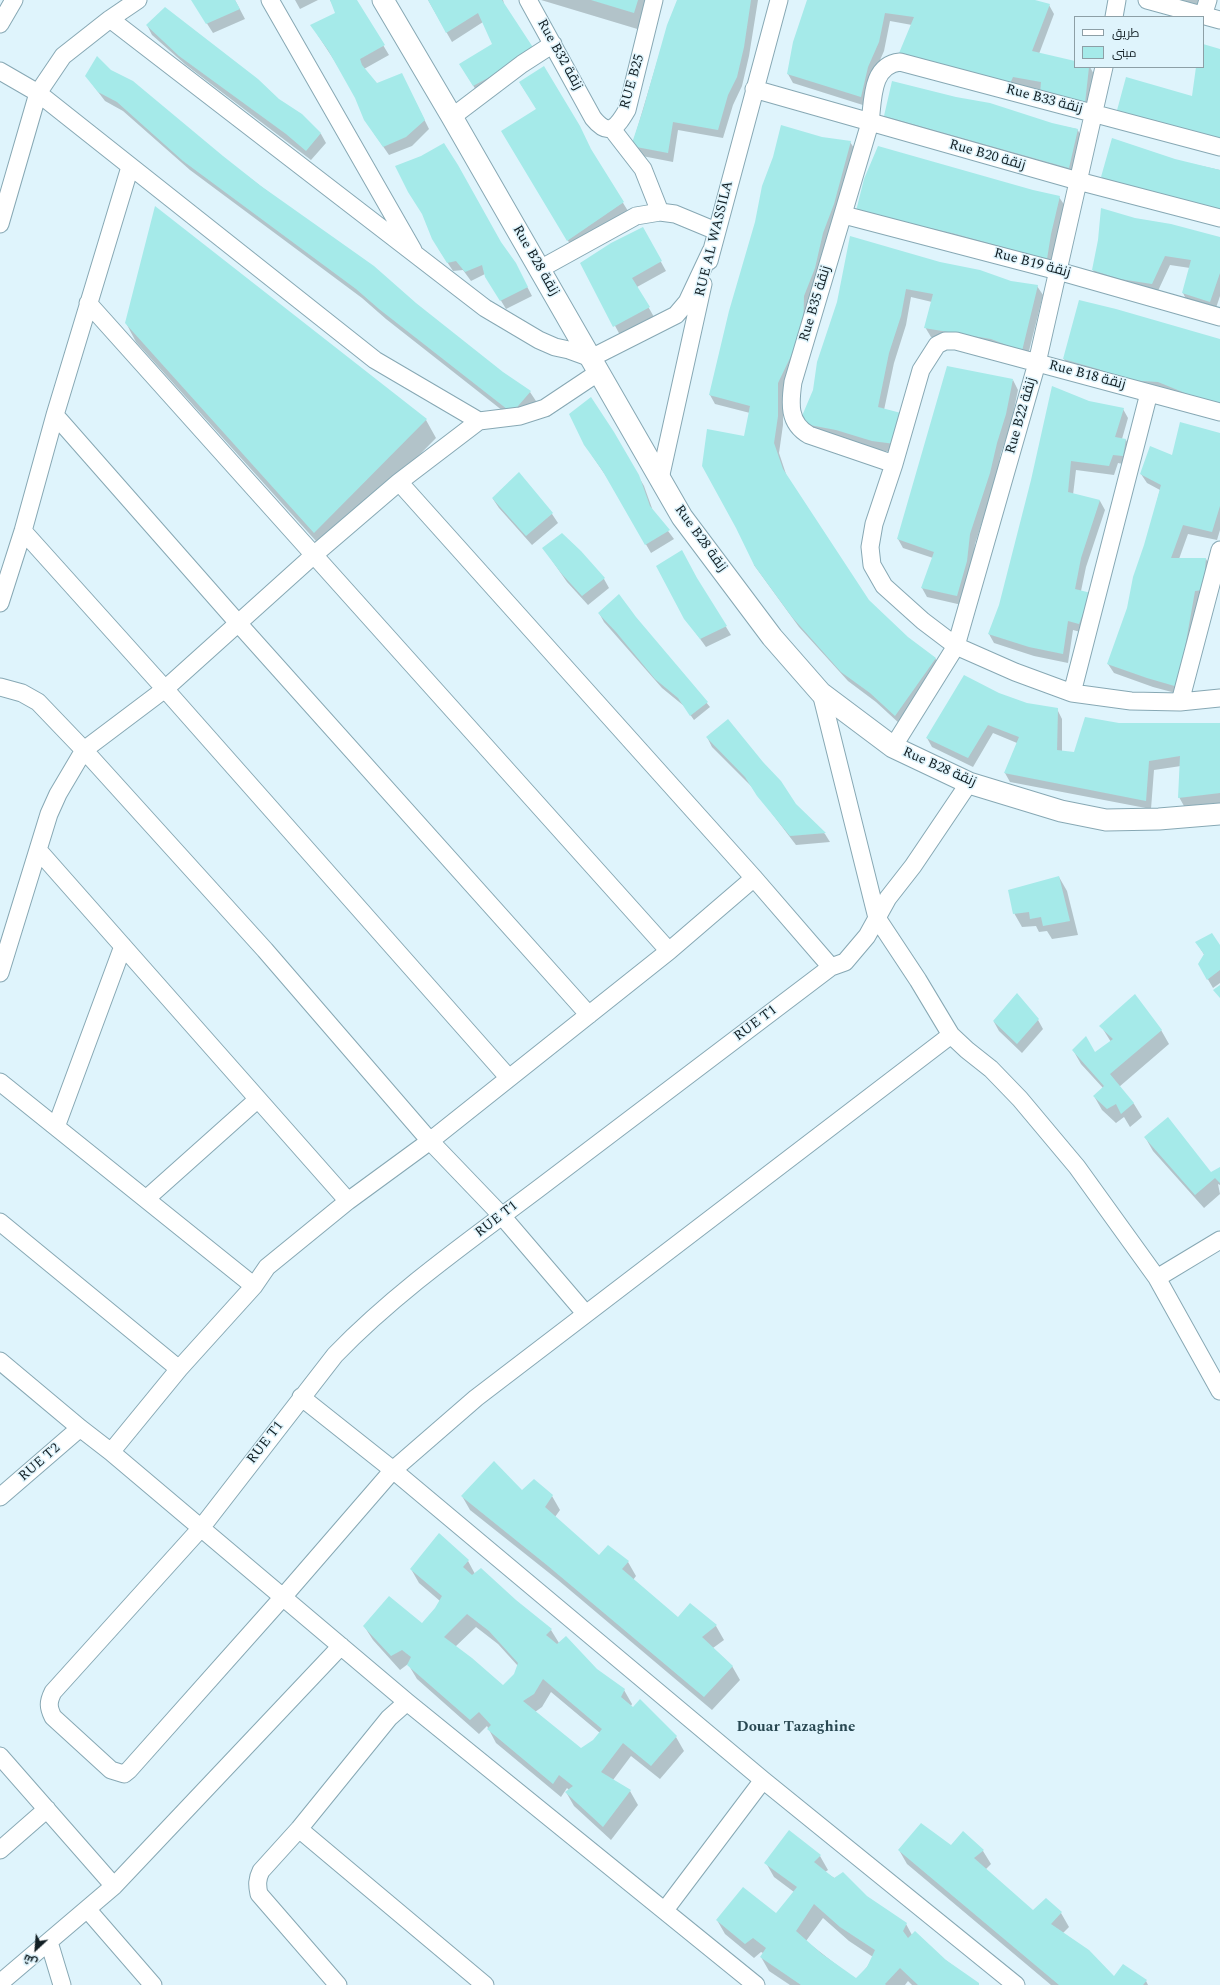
<!DOCTYPE html>
<meta charset="utf-8">
<style>
body{margin:0}
#map{position:relative;width:1220px;height:1985px;overflow:hidden;background:#dff4fc;font-family:Spectral,Cairo,serif}
canvas{display:block}
.legend{position:absolute;left:1074px;top:16px;width:130px;height:52px;box-sizing:border-box;background:#dff4fc;border:1px solid #8d9fa6;margin:0;padding:5px 7px;list-style:none;font-size:12px;color:#121f24}
.legend li{display:flex;align-items:center;gap:8px;height:20px}
.legend b{width:20px;border:1px solid #8d9fa6}
.north{position:absolute;left:16px;top:1929px;width:40px;height:40px;-webkit-text-stroke:3px #dff4fc;paint-order:stroke;rotate:206deg;font-size:11px;font-weight:700;line-height:16px;text-align:center;color:#121f24}
.north::after{content:'';display:block;margin:auto;width:14px;height:18px;background:#121f24;clip-path:polygon(50% 0,100% 100%,50% 72%,0 100%)}
</style>
<div id="map">
<canvas width="1220" height="1985"></canvas>
<ul class="legend">
<li><b style="height:5px;background:#fff"></b>طريق</li>
<li><b style="height:11px;background:#a5eae9"></b>مبنى</li>
</ul>
<div class="north">ش</div>
</div>
<script>
const ctx = document.querySelector('canvas').getContext('2d');
ctx.lineJoin = 'round';
function fill(path, color) {
  ctx.fillStyle = color;
  ctx.fill(path, 'evenodd');
}
function strokePath(path, color, width, dash) {
  ctx.strokeStyle = color;
  ctx.lineWidth = width;
  ctx.lineCap = dash ? 'butt' : 'round';
  ctx.setLineDash(dash || []);
  ctx.stroke(path);
}
function label(font, color, halo, rows, align = 'center') {
  ctx.font = font + ' Spectral,Cairo,serif';
  ctx.lineWidth = 3;
  ctx.setLineDash([]);
  ctx.textBaseline = 'middle';
  ctx.strokeStyle = halo;
  ctx.fillStyle = color;
  for (const [text, x, y, turn = 0] of rows) {
    ctx.save();
    ctx.translate(x, y);
    ctx.rotate((+turn || 0) * Math.PI / 180);
    ctx.textAlign = isNaN(turn) ? turn : align;
    if (halo) ctx.strokeText(text, 0, 0);
    ctx.fillText(text, 0, 0);
    ctx.restore();
  }
}
fill(new Path2D(`
 M 192,0 L 235,0 L 245,19 L 213,33 Z
 M 295,0 L 318,0 L 300,9 Z
 M 330,0 L 356,0 L 389,55 L 364,69 L 377,84 L 406,83 L 429,129 L 412,146 L 389,155 L 371,129 L 356,97 L 334,60 L 317,34 L 337,13 Z
 M 428,0 L 503,0 L 506,10 L 535,53 L 479,95 L 466,74 L 494,45 L 483,22 L 452,42 Z
 M 541,0 L 653,0 L 644,31 Z
 M 679,0 L 758,0 L 749,56 L 742,86 L 733,105 L 723,138 L 678,130 L 673,162 L 637,155 L 632,146 L 668,25 Z
 M 809,0 L 1031,0 L 1049,5 L 1054,14 L 1039,54 L 1075,62 L 1075,67 L 1090,67 L 1097,80 L 1092,116 L 998,86 L 912,25 L 890,21 L 884,51 L 873,76 L 866,106 L 793,83 L 788,74 Z
 M 1174,0 L 1207,0 L 1205,11 Z
 M 147,25 L 301,115 L 321,134 L 326,143 L 311,160 L 186,65 L 152,35 Z
 M 1203,45 L 1220,50 L 1220,146 L 1123,123 L 1193,97 L 1197,67 L 1203,67 Z
 M 110,71 L 415,304 L 502,373 L 530,392 L 536,401 L 517,422 L 386,319 L 362,298 L 190,170 L 123,111 L 105,101 L 86,76 Z
 M 520,83 L 594,156 L 628,211 L 573,249 L 503,132 L 537,109 Z
 M 885,116 L 1052,124 L 1077,129 L 1083,139 L 1074,177 L 890,125 Z
 M 822,138 L 850,142 L 856,151 L 807,341 L 783,393 L 783,425 L 779,453 L 787,477 L 868,601 L 907,638 L 935,658 L 940,667 L 900,724 L 876,702 L 848,681 L 799,627 L 754,565 L 745,437 L 750,413 L 715,404 L 710,395 Z
 M 1175,160 L 1220,170 L 1220,217 L 1107,186 L 1102,177 Z
 M 1032,191 L 1059,197 L 1065,206 L 1052,268 L 862,220 Z
 M 1135,219 L 1220,238 L 1220,296 L 1215,311 L 1188,303 L 1183,293 L 1190,268 L 1170,265 L 1157,293 L 1099,279 L 1093,270 Z
 M 642,228 L 666,271 L 637,287 L 654,317 L 620,335 L 581,263 Z
 M 501,244 L 520,273 L 532,296 L 506,309 L 485,274 L 471,281 L 463,270 L 453,271 L 438,248 Z
 M 940,263 L 1011,282 L 1037,286 L 1043,295 L 1027,359 L 997,348 L 931,337 L 925,327 L 932,302 L 911,297 L 906,325 L 894,363 L 884,410 L 900,453 L 878,450 L 806,432 L 814,391 L 838,302 Z
 M 126,323 L 426,420 L 436,438 L 325,551 L 136,342 Z
 M 1220,340 L 1220,410 L 1070,368 L 1064,359 Z
 M 1013,380 L 1018,390 L 1011,424 L 1001,453 L 995,482 L 975,544 L 972,571 L 962,605 L 927,597 L 922,588 L 933,558 L 903,548 L 898,539 Z
 M 1088,402 L 1123,409 L 1128,418 L 1122,439 L 1126,440 L 1131,449 L 1128,465 L 1118,463 L 1114,475 L 1076,470 L 1073,495 L 1100,501 L 1105,510 L 1086,567 L 1081,591 L 1090,594 L 1084,633 L 1073,630 L 1068,663 L 1034,656 L 994,643 L 989,634 Z
 M 613,432 L 644,486 L 653,511 L 674,539 L 651,553 L 608,479 L 591,454 Z
 M 1220,434 L 1220,530 L 1217,540 L 1188,534 L 1179,559 L 1206,559 L 1211,568 L 1183,695 L 1153,687 L 1114,673 L 1108,664 L 1128,609 L 1160,490 L 1147,483 L 1141,474 L 1172,456 Z
 M 519,473 L 552,514 L 558,523 L 532,545 L 499,508 L 493,499 Z
 M 544,549 L 604,579 L 609,588 L 588,605 L 567,582 Z
 M 699,583 L 731,635 L 706,647 L 685,618 Z
 M 599,613 L 636,618 L 710,707 L 694,720 L 684,706 L 662,688 L 604,622 Z
 M 999,694 L 1027,704 L 1057,709 L 1062,719 L 1062,752 L 1075,754 L 1119,724 L 1220,723 L 1220,803 L 1184,806 L 1179,797 L 1181,766 L 1154,770 L 1151,809 L 1010,782 L 1005,773 L 1017,743 L 993,733 L 973,767 L 932,747 L 927,738 Z
 M 707,737 L 796,805 L 825,834 L 830,842 L 796,845 L 751,786 L 712,747 Z
 M 1059,877 L 1067,891 L 1078,935 L 1052,939 L 1047,931 L 1039,932 L 1036,926 L 1022,927 L 1014,913 Z
 M 1196,942 L 1220,947 L 1220,983 L 1213,988 L 1199,964 L 1205,956 Z
 M 1038,1020 L 1043,1029 L 1022,1053 L 999,1031 L 994,1022 Z
 M 1101,1026 L 1161,1030 L 1169,1044 L 1119,1087 L 1134,1104 L 1142,1117 L 1130,1127 L 1124,1117 L 1116,1123 L 1102,1110 L 1094,1096 L 1103,1088 L 1081,1064 L 1073,1050 L 1095,1053 L 1111,1042 Z
 M 1145,1137 L 1211,1173 L 1220,1169 L 1220,1185 L 1218,1184 L 1220,1194 L 1204,1208 L 1153,1151 Z
 M 522,1492 L 552,1496 L 560,1510 L 555,1517 L 599,1556 L 628,1562 L 636,1576 L 633,1580 L 679,1619 L 690,1605 L 716,1626 L 724,1640 L 713,1648 L 732,1666 L 740,1680 L 712,1710 L 558,1580 L 470,1510 L 462,1496 Z
 M 468,1561 L 475,1574 L 516,1601 L 551,1630 L 559,1643 L 624,1690 L 632,1704 L 631,1706 L 676,1737 L 684,1751 L 660,1779 L 631,1756 L 613,1780 L 630,1791 L 638,1805 L 611,1840 L 574,1806 L 566,1792 L 569,1790 L 567,1788 L 561,1797 L 496,1743 L 487,1726 L 479,1734 L 417,1679 L 408,1664 L 400,1670 L 373,1640 L 364,1626 L 422,1625 L 436,1609 L 440,1601 L 419,1583 L 411,1569 ZM 476,1627 L 498,1644 L 518,1666 L 515,1675 L 503,1687 L 455,1647 ZM 551,1692 L 600,1733 L 593,1741 L 581,1749 L 535,1712 L 542,1707 Z
 M 963,1833 L 983,1851 L 991,1864 L 985,1870 L 1033,1912 L 1061,1913 L 1069,1927 L 1063,1933 L 1114,1978 L 1146,1981 L 1148,1985 L 1051,1985 L 907,1864 L 899,1850 L 952,1846 Z
 M 820,1856 L 828,1870 L 825,1872 L 906,1924 L 912,1935 L 979,1985 L 912,1985 L 908,1981 L 905,1985 L 790,1985 L 769,1971 L 761,1957 L 763,1953 L 761,1952 L 754,1958 L 725,1934 L 717,1920 L 776,1915 L 794,1892 L 774,1877 L 766,1863 ZM 823,1918 L 849,1941 L 873,1957 L 867,1967 L 856,1980 L 806,1941 Z`), '#0003');
fill(new Path2D(`
 M 191,0 L 235,0 L 240,9 L 206,24 Z
 M 330,0 L 357,0 L 385,45 L 360,59 L 362,65 L 377,83 L 402,73 L 425,120 L 406,137 L 383,147 L 364,120 L 355,98 L 328,50 L 310,25 L 335,13 Z
 M 428,0 L 502,0 L 536,52 L 473,86 L 459,64 L 492,44 L 478,13 L 446,33 Z
 M 591,0 L 638,0 L 634,13 Z
 M 677,0 L 751,0 L 744,47 L 737,77 L 728,95 L 718,130 L 673,122 L 668,153 L 631,146 L 643,110 L 667,25 Z
 M 807,0 L 1035,0 L 1050,4 L 1032,51 L 1075,61 L 1075,67 L 1089,67 L 1085,103 L 1040,94 L 1041,82 L 1013,77 L 1009,86 L 992,77 L 897,58 L 914,17 L 885,13 L 879,42 L 868,67 L 861,97 L 787,74 L 793,42 Z
 M 165,7 L 258,79 L 279,99 L 302,114 L 321,133 L 306,151 L 286,134 L 179,56 L 146,25 Z
 M 1203,44 L 1220,49 L 1220,139 L 1154,120 L 1116,114 L 1126,77 L 1192,96 L 1196,67 L 1203,67 Z
 M 97,56 L 111,70 L 133,81 L 223,156 L 261,186 L 374,266 L 416,303 L 503,372 L 531,391 L 512,413 L 379,309 L 356,289 L 183,161 L 117,102 L 98,92 L 85,76 Z
 M 544,66 L 580,126 L 591,149 L 624,202 L 567,241 L 501,131 L 536,109 L 519,82 Z
 M 892,81 L 956,97 L 990,103 L 1052,123 L 1078,129 L 1069,168 L 884,116 Z
 M 781,125 L 822,137 L 851,141 L 834,204 L 823,233 L 815,268 L 804,296 L 803,331 L 778,383 L 778,416 L 774,443 L 783,469 L 869,600 L 908,637 L 936,658 L 895,716 L 870,693 L 841,672 L 792,617 L 754,565 L 736,528 L 702,466 L 707,429 L 744,436 L 750,406 L 709,395 L 729,311 L 755,222 L 762,186 L 773,157 Z
 M 1112,138 L 1175,159 L 1220,170 L 1220,209 L 1171,199 L 1101,177 Z
 M 444,143 L 458,165 L 501,242 L 516,263 L 528,287 L 500,301 L 485,277 L 482,265 L 465,272 L 456,261 L 447,263 L 432,239 L 422,214 L 408,192 L 395,166 L 421,156 Z
 M 878,146 L 1033,190 L 1060,196 L 1051,234 L 1047,259 L 952,233 L 856,211 L 864,179 Z
 M 155,206 L 427,419 L 314,533 L 125,323 Z
 M 1101,208 L 1135,218 L 1171,224 L 1220,237 L 1220,273 L 1210,302 L 1182,293 L 1191,260 L 1165,256 L 1152,284 L 1120,279 L 1092,270 L 1098,240 Z
 M 643,227 L 662,261 L 632,278 L 650,307 L 613,327 L 580,263 L 611,243 Z
 M 850,236 L 940,262 L 980,270 L 1011,281 L 1038,285 L 1022,351 L 991,339 L 924,328 L 933,294 L 906,289 L 901,316 L 889,353 L 878,407 L 901,413 L 895,444 L 872,441 L 836,430 L 799,423 L 813,390 L 817,362 L 837,302 Z
 M 1079,300 L 1116,309 L 1220,339 L 1220,403 L 1190,395 L 1158,382 L 1128,380 L 1098,369 L 1063,359 Z
 M 947,366 L 1013,379 L 1006,414 L 997,443 L 990,473 L 970,534 L 967,561 L 957,596 L 921,588 L 934,552 L 897,539 Z
 M 1052,386 L 1089,401 L 1124,408 L 1115,437 L 1126,439 L 1123,456 L 1113,455 L 1109,466 L 1071,461 L 1068,492 L 1100,500 L 1081,558 L 1075,589 L 1091,593 L 1079,624 L 1068,621 L 1063,654 L 1029,647 L 988,634 L 999,605 L 1031,480 Z
 M 591,397 L 614,432 L 639,475 L 650,506 L 670,530 L 645,545 L 602,470 L 584,445 L 569,414 Z
 M 1180,422 L 1220,433 L 1220,506 L 1212,532 L 1183,525 L 1171,558 L 1206,558 L 1203,590 L 1195,591 L 1178,687 L 1147,678 L 1107,664 L 1127,608 L 1133,577 L 1144,545 L 1161,485 L 1140,474 L 1150,446 L 1172,455 Z
 M 519,472 L 553,513 L 526,536 L 492,498 Z
 M 562,533 L 581,551 L 605,578 L 582,596 L 561,573 L 542,548 Z
 M 682,550 L 697,578 L 727,626 L 700,639 L 684,619 L 656,566 Z
 M 619,594 L 636,617 L 708,702 L 690,716 L 678,698 L 655,679 L 616,632 L 598,613 Z
 M 964,675 L 999,693 L 1027,703 L 1058,708 L 1057,750 L 1074,752 L 1085,717 L 1119,723 L 1220,723 L 1220,793 L 1178,798 L 1180,756 L 1149,761 L 1146,801 L 1004,773 L 1019,737 L 988,725 L 968,758 L 926,738 Z
 M 728,719 L 763,762 L 781,781 L 796,804 L 826,833 L 790,836 L 757,796 L 745,777 L 706,737 Z
 M 1059,876 L 1070,921 L 1043,926 L 1041,917 L 1030,919 L 1029,912 L 1013,914 L 1008,890 Z
 M 1212,933 L 1220,945 L 1220,970 L 1207,980 L 1198,964 L 1204,954 L 1195,942 Z
 M 1220,985 L 1220,998 L 1213,990 Z
 M 1017,993 L 1039,1019 L 1017,1044 L 993,1021 Z
 M 1135,994 L 1162,1030 L 1110,1074 L 1134,1103 L 1121,1114 L 1116,1104 L 1107,1109 L 1093,1096 L 1104,1086 L 1072,1050 L 1086,1036 L 1095,1052 L 1113,1039 L 1099,1026 Z
 M 1168,1117 L 1211,1172 L 1220,1167 L 1220,1183 L 1215,1178 L 1195,1195 L 1144,1137 Z
 M 494,1461 L 522,1490 L 534,1479 L 553,1495 L 545,1507 L 599,1555 L 608,1545 L 629,1561 L 622,1569 L 678,1617 L 690,1603 L 717,1625 L 702,1637 L 733,1666 L 704,1697 L 548,1566 L 461,1496 Z
 M 439,1533 L 469,1560 L 463,1567 L 472,1575 L 481,1568 L 516,1600 L 552,1629 L 546,1635 L 557,1644 L 566,1636 L 597,1669 L 625,1689 L 621,1697 L 633,1707 L 640,1699 L 677,1736 L 651,1766 L 623,1743 L 601,1772 L 631,1790 L 603,1827 L 565,1792 L 573,1786 L 559,1775 L 553,1784 L 487,1729 L 491,1725 L 479,1712 L 470,1720 L 407,1665 L 411,1657 L 402,1650 L 391,1656 L 363,1626 L 389,1596 L 422,1623 L 435,1608 L 442,1596 L 410,1569 ZM 467,1614 L 489,1631 L 518,1663 L 514,1674 L 503,1685 L 472,1658 L 444,1637 ZM 543,1679 L 602,1729 L 593,1740 L 581,1748 L 523,1701 L 534,1694 Z
 M 921,1823 L 951,1845 L 963,1831 L 984,1850 L 974,1858 L 1033,1910 L 1046,1898 L 1062,1912 L 1051,1924 L 1089,1950 L 1114,1976 L 1123,1964 L 1147,1980 L 1143,1985 L 1059,1985 L 898,1850 Z
 M 789,1830 L 821,1855 L 814,1862 L 834,1878 L 843,1872 L 867,1896 L 907,1923 L 903,1931 L 908,1938 L 915,1931 L 946,1960 L 979,1983 L 979,1985 L 918,1985 L 900,1968 L 885,1984 L 886,1985 L 801,1985 L 760,1957 L 766,1948 L 753,1938 L 745,1944 L 716,1920 L 743,1887 L 776,1913 L 785,1902 L 797,1887 L 764,1863 ZM 814,1904 L 840,1927 L 875,1950 L 867,1967 L 856,1978 L 822,1954 L 796,1931 Z`), '#a5eae9');
const minor = new Path2D(`
 M 270,0 L 413,250
 M 528,0 L 593,118 C 609,138 617,127 627,110 L 654,0
 M 1147,0 L 1220,20
 M 1203,16 L 1208,0
 M 1114,17 L 1117,0
 M 110,19 L 485,308 L 539,340 L 555,347 L 569,350 L 591,358 L 676,315 L 687,302 L 711,251
 M 0,24 L 14,0
 M 0,71 L 38,93 L 375,360 L 479,421
 M 754,89 L 1078,181 L 1220,218
 M 452,117 L 522,64 L 553,44
 M 612,129 L 643,169 L 660,212
 M 844,215 L 1058,271 L 1220,317
 M 0,224 L 38,93 L 63,56 L 110,19 L 138,0
 M 709,261 L 779,0
 M 540,269 L 636,216 L 660,212 L 675,214 L 716,231
 M 88,303 L 669,951
 M 1220,412 L 956,341 L 945,341 L 937,345 L 921,370 L 894,464 L 874,524 L 870,547 L 872,565 L 884,586 L 923,621 L 956,646 L 1015,672 L 1072,693 L 1131,701 L 1180,702 L 1220,698
 M 55,415 L 238,623 L 589,1015
 M 894,464 L 809,435 C 788,423 790,403 793,382 L 870,123 C 873,100 871,65 900,62 L 1220,147
 M 660,479 L 703,284
 M 399,482 L 754,878 L 831,967
 M 23,531 L 165,689 L 508,1077
 M 0,603 L 23,531 L 55,415 L 130,167
 M 0,687 L 22,693 L 38,702 L 84,750 L 265,950 L 430,1141 L 502,1216 L 585,1313
 M 821,693 L 877,918 L 918,980 L 951,1035 L 967,1050 L 991,1069 L 1020,1099 L 1077,1167 L 1157,1278 L 1220,1391
 M 1072,693 L 1149,393
 M 1180,702 L 1220,550
 M 893,747 L 956,646 L 1037,363 L 1104,67
 M 38,850 L 348,1201
 M 0,973 L 49,814 L 58,794 L 84,750 L 165,689 L 315,554 L 399,482 L 479,421 L 520,416 L 545,408 L 599,372
 M 951,1035 L 476,1398 L 393,1470 L 283,1597 L 129,1770 L 124,1774 L 111,1770 L 53,1717 C 48,1707 48,1702 53,1692 L 201,1528 L 335,1355 C 396,1292 469,1241 538,1189 C 636,1115 733,1041 831,967 L 845,962 L 867,936 L 888,898 L 913,866 L 969,783
 M 0,1082 L 254,1286
 M 56,1127 L 123,946
 M 146,1199 L 258,1099
 M 0,1222 L 179,1369
 M 1157,1278 L 1220,1240
 M 0,1361 L 80,1428 L 111,1452 L 407,1702 L 756,1985
 M 301,1397 L 393,1470 L 763,1780 L 1016,1985
 M 111,1452 L 179,1369 L 254,1286 L 267,1267 L 348,1201 L 430,1141 L 669,951 L 754,878
 M 0,1497 L 80,1428
 M 0,1756 L 114,1886
 M 299,1829 L 485,1985
 M 0,1850 L 47,1809
 M 87,1909 L 153,1985
 M 665,1910 L 763,1780
 M 49,1942 L 62,1985
 M 0,1983 L 114,1886 L 341,1646
 M 338,1985 L 259,1894 C 257,1885 257,1879 261,1871 L 299,1829 L 389,1718 L 407,1702`);
const tertiary = new Path2D(`
 M 383,0 L 452,117 L 682,517 L 772,637 L 821,693 L 893,747 L 969,783 L 1061,811 L 1106,820 L 1159,819 L 1220,814`);
strokePath(minor, '#87a8b4', 19);
strokePath(tertiary, '#87a8b4', 23);
strokePath(minor, '#fff', 17);
strokePath(tertiary, '#fff', 21);
label('14px', '#121f24', '#dff4fc', [
 ["Rue B32 زنقة",559,55,61],
 ["RUE B25",633,82,-74],
 ["Rue B33 زنقة",1044,100,15],
 ["Rue B20 زنقة",987,156,16],
 ["RUE AL WASSILA",715,239,-76],
 ["Rue B28 زنقة",535,261,60],
 ["Rue B19 زنقة",1032,264,15],
 ["Rue B35 زنقة",816,304,-73],
 ["Rue B18 زنقة",1087,376,15],
 ["Rue B22 زنقة",1022,416,-74],
 ["Rue B28 زنقة",700,539,54],
 ["Rue B28 زنقة",939,768,24],
 ["RUE T1",756,1024,-37],
 ["RUE T1",497,1220,-38],
 ["RUE T1",266,1443,-52],
 ["RUE T2",40,1463,-41]
]);
label('bold 15px', '#294852', '#dff4fc', [
 ["Douar Tazaghine",796,1728]
]);
</script>
